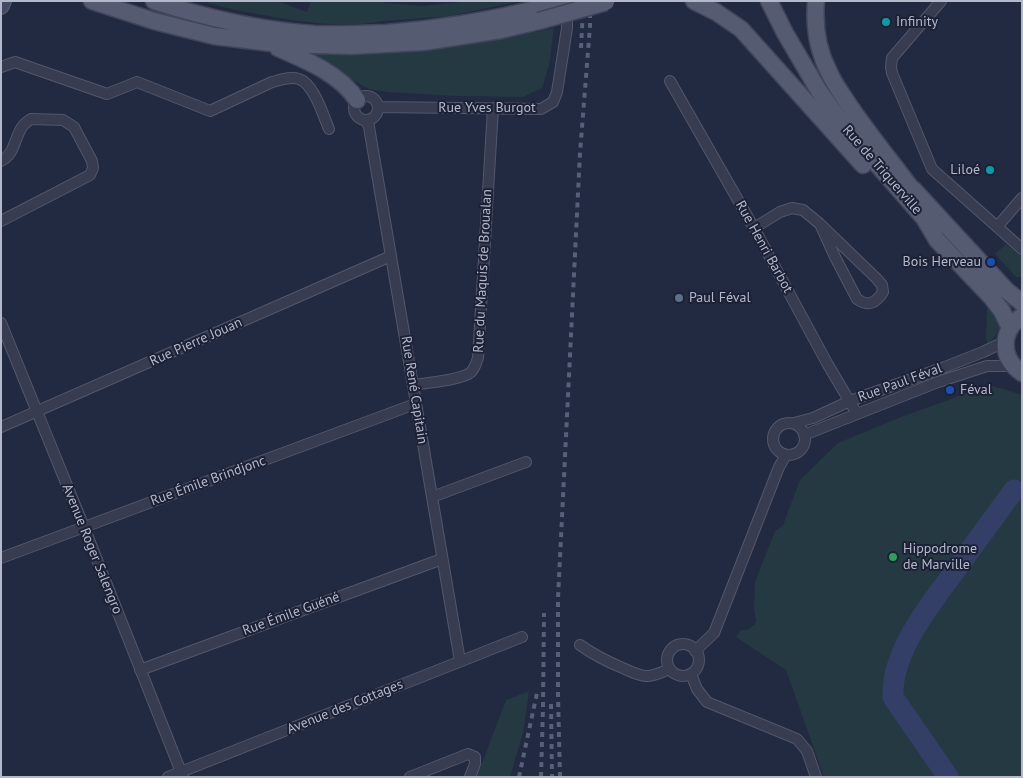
<!DOCTYPE html>
<meta charset="utf-8">
<style>
body{margin:0}
#map{position:relative;width:1023px;height:778px;overflow:hidden;background:#222a41;font-family:"PT Sans",sans-serif}
canvas{display:block}
.frame{position:absolute;inset:0;border:2px solid #b3b8cb;pointer-events:none}
</style>
<div id="map">
<canvas width="1023" height="778"></canvas>
<div class="frame"></div>
</div>
<script>
const ctx = document.querySelector('canvas').getContext('2d');
ctx.lineJoin = 'round';
function fill(path, color) {
  ctx.fillStyle = color;
  ctx.fill(path, 'evenodd');
}
function strokePath(path, color, width, dash) {
  ctx.strokeStyle = color;
  ctx.lineWidth = width;
  ctx.lineCap = dash ? 'butt' : 'round';
  ctx.setLineDash(dash || []);
  ctx.stroke(path);
}
function label(font, color, halo, rows, align = 'center') {
  ctx.font = font + ' "PT Sans",sans-serif';
  ctx.lineWidth = 4;
  ctx.setLineDash([]);
  ctx.textBaseline = 'middle';
  ctx.strokeStyle = halo;
  ctx.fillStyle = color;
  for (const [text, x, y, turn = 0] of rows) {
    ctx.save();
    ctx.translate(x, y);
    ctx.rotate((+turn || 0) * Math.PI / 180);
    ctx.textAlign = isNaN(turn) ? turn : align;
    if (halo) ctx.strokeText(text, 0, 0);
    ctx.fillText(text, 0, 0);
    ctx.restore();
  }
}
fill(new Path2D(`
 M 203,1 L 277,1 L 307,12 L 311,1 L 380,1 L 385,3 L 422,6 L 471,1 L 522,1 L 449,16 L 383,21 C 344,29 302,22 263,15 C 243,11 222,8 203,1 Z
 M 554,28 L 549,65 L 542,88 L 523,97 L 458,96 L 387,92 L 369,89 L 315,60 L 314,54 C 395,50 475,46 554,28 Z
 M 1006,244 L 1022,257 L 1022,277 L 1016,277 L 995,254 Z
 M 990,307 C 1000,322 1004,329 988,344 L 986,339 L 987,309 Z
 M 990,385 L 1022,395 L 1022,777 L 824,777 L 786,670 L 736,637 L 741,630 L 747,630 L 754,625 L 756,621 L 754,608 L 755,582 L 775,531 L 783,525 L 800,480 L 838,443 L 901,417 Z
 M 529,691 L 523,733 L 510,777 L 476,777 L 484,758 L 506,700 Z`), '#253942');
strokePath(new Path2D(`
 M 948,777 L 893,697 C 891,651 931,604 957,568 C 976,542 995,516 1014,490`), '#333f67', 21);
const street = new Path2D(`
 M 941,1 L 892,58 L 891,67 L 892,73 L 932,169 L 1022,249
 M 1,67 L 15,62 L 107,94 L 137,82 L 210,111 L 272,82 C 280,80 291,76 299,79 C 314,84 323,115 329,129
 M 670,81 L 754,228 L 827,363 L 857,414
 M354 108a12 12 0 1 1 24 0a12 12 0 1 1-24 0Z
 M 378,107 L 541,109 L 553,102 L 557,92 L 567,28 L 567,10
 M 365,120 L 369,126 L 370,133 L 460,661
 M 1,161 C 15,154 14,139 22,127 C 24,124 28,121 31,119 L 63,120 L 74,127 L 92,161 L 93,168 L 90,175 L 1,221
 M 997,227 L 1022,198
 M 754,228 L 780,212 L 792,208 L 803,210 L 820,224 L 876,278 L 882,285 L 883,292 C 876,303 868,307 857,299 L 835,257 L 820,224
 M 1,323 L 88,537 L 183,777
 M 413,385 C 425,383 463,380 471,372 C 475,368 476,363 478,358 L 493,108
 M773 439a16 16 0 1 1 32 0a16 16 0 1 1-32 0Z
 M 794,423 L 813,418 L 850,401 L 945,367 L 983,352 L 1006,341
 M 1,427 L 391,256
 M 804,435 L 938,382 L 987,366 L 1013,366
 M 432,497 L 526,462
 M 1,558 L 415,404
 M667 660a16 16 0 1 1 32 0a16 16 0 1 1-32 0Z
 M 580,645 C 594,655 608,662 625,669 C 632,672 639,676 647,676 C 655,676 662,672 669,669
 M 695,651 L 714,633 L 779,467 L 786,455
 M 140,670 L 442,559
 M 691,674 L 697,689 L 707,702 L 797,739 L 807,751 L 816,777
 M 168,777 L 522,637
 M 410,777 L 468,754 L 475,757 L 475,764 L 470,777`);
const secondary = new Path2D(`
 M 1,6 L 3,1`);
const primary = new Path2D(`
 M 92,1 L 154,21 L 214,36 L 279,44 L 351,46 L 424,42 L 501,30 L 539,21
 M 154,1 C 206,18 259,30 314,34 C 338,35 362,34 386,33 C 447,28 507,18 565,1
 M 694,1 L 716,12 L 741,29 L 863,165
 M 769,1 L 785,33 L 819,91 L 847,130 L 924,218 L 937,240 L 992,298 L 1002,311 L 1010,328
 M 816,1 C 814,25 818,51 829,72 C 834,84 842,94 849,105 C 868,133 890,160 911,188
 M 278,48 C 306,60 340,74 357,100
 M 913,189 L 1006,290 L 1022,303
 M 1022,316 C 1000,331 1000,358 1022,373`);
strokePath(street, '#52576b', 12);
strokePath(secondary, '#52576b', 18);
strokePath(primary, '#40455a', 19);
strokePath(street, '#373c51', 10);
strokePath(secondary, '#444a64', 15);
strokePath(primary, '#555b71', 16);
strokePath(new Path2D(`
 M 581,48 L 583,10
 M 551,704 L 552,777
 M 519,777 L 537,693
 M 541,777 L 543,707 L 544,613
 M 560,777 L 558,695 L 558,598 L 580,153 L 590,26 L 590,1`), '#585f78', 4, [5, 5]);
const primaryBridge = new Path2D(`
 M 539,21 L 606,2`);
strokePath(primaryBridge, '#40455a', 19, []);
strokePath(primaryBridge, '#555b71', 16);
for (const [x, y, r, color] of [
 [886,22,5,"#0f9aa8"],
 [990,170,5,"#0f9aa8"],
 [991,262,5,"#1a4fb4"],
 [679,298,5,"#5c6f8a"],
 [950,390,5,"#1a4fb4"],
 [893,557,5,"#2e9e5b"]
]) {
  const dot = new Path2D();
  dot.arc(x, y, r, 0, 2 * Math.PI);
  ctx.fillStyle = color;
  ctx.fill(dot);
  strokePath(dot, '#1c2136', 2);
}
label('14px', '#b3b8cb', '#1c2136', [
 ["Infinity",896,22],
 ["Liloé",980,170,"right"],
 ["Bois Herveau",981,262,"right"],
 ["Paul Féval",689,298],
 ["Féval",960,390],
 ["Hippodrome",903,549],
 ["de Marville",903,565]
], 'left');
label('14px', '#b3b8cb', '#1c2136', [
 ["Rue Yves Burgot",487,108],
 ["Rue de Triquerville",882,170,49],
 ["Rue Henri Barbot",764,247,61],
 ["Rue du Maquis de Broualan",483,271,-87],
 ["Rue Pierre Jouan",196,342,-24],
 ["Rue Paul Féval",900,383,-20],
 ["Rue René Capitain",414,390,81],
 ["Rue Émile Brindjonc",208,481,-20],
 ["Avenue Roger Salengro",92,549,68],
 ["Rue Émile Guéné",291,614,-20],
 ["Avenue des Cottages",345,707,-22]
]);
</script>
